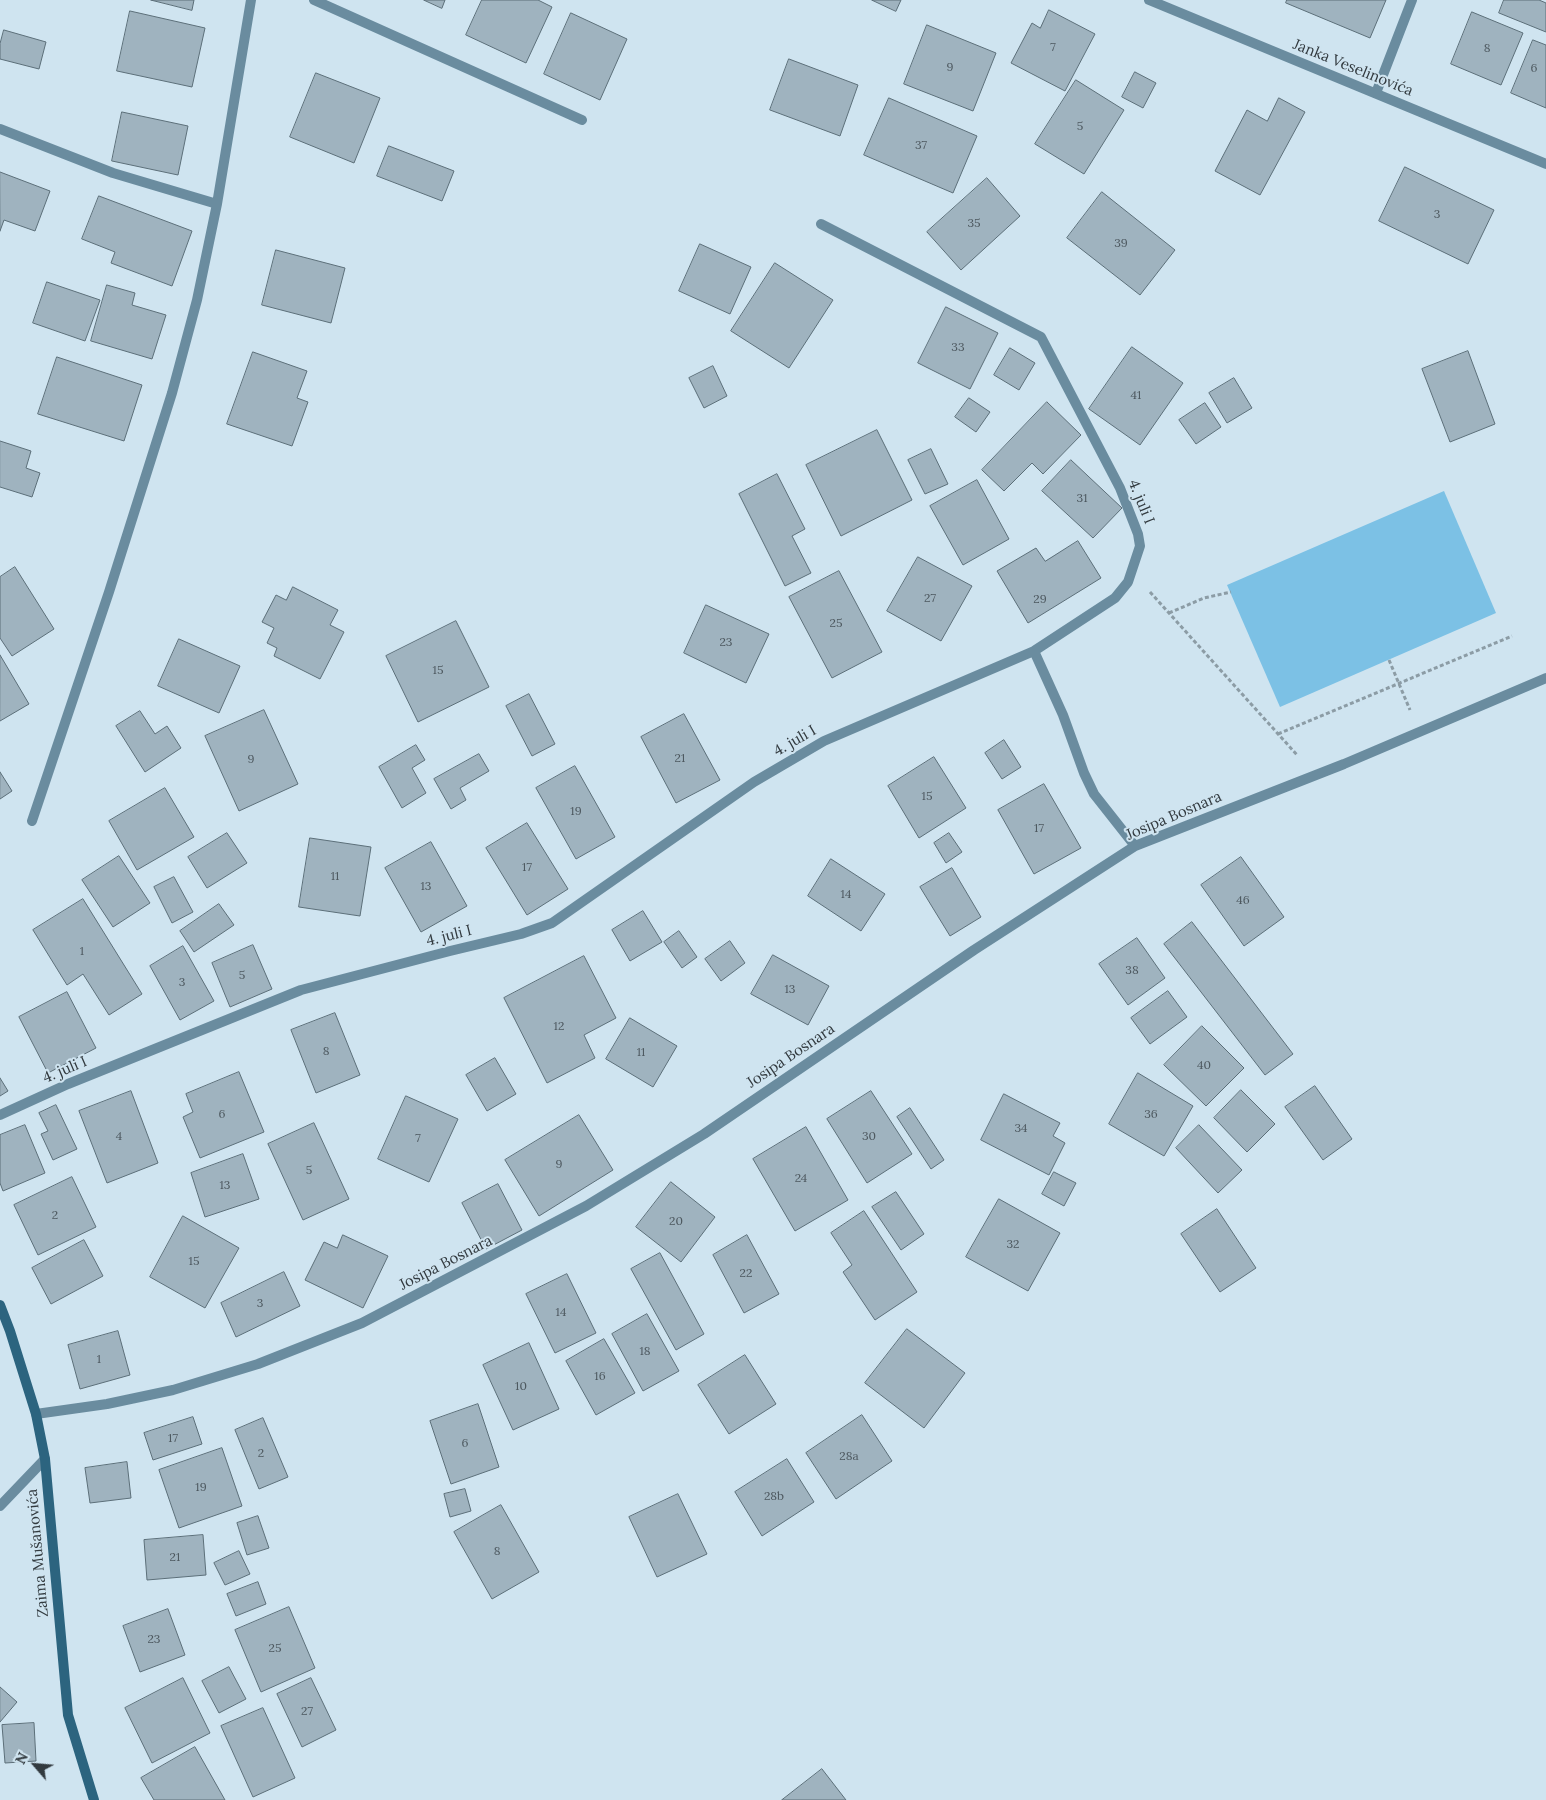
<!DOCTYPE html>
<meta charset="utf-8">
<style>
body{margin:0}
#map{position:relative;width:1546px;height:1800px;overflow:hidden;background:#cfe4f0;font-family:Lora,serif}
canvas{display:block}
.north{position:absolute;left:10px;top:1740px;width:50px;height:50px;-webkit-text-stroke:4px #cfe4f0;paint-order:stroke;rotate:297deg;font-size:14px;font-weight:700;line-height:20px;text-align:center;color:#323a3f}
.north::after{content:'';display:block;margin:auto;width:18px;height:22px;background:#323a3f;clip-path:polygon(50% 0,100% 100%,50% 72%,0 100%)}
</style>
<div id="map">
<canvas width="1546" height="1800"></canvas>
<div class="north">N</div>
</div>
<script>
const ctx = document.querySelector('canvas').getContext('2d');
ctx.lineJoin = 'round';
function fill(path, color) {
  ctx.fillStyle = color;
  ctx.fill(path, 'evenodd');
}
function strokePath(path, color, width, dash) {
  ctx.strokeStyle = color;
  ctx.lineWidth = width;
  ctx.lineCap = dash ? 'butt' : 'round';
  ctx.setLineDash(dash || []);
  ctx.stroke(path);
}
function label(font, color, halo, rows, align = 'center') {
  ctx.font = font + ' Lora,serif';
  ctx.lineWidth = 4;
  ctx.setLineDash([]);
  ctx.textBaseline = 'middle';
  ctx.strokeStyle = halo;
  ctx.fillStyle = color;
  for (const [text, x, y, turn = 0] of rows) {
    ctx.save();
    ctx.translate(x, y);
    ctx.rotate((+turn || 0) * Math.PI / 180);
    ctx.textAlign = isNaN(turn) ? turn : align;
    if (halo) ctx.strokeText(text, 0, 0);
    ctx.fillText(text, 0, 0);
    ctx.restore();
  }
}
fill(new Path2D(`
 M 1444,491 L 1496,613 L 1280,707 L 1227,585 Z`), '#7cc1e5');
const building = new Path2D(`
 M 151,0 L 194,0 L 192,10 Z
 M 424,0 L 445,0 L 442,8 Z
 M 482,0 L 538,0 L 552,7 L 526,63 L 466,35 Z
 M 872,0 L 901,0 L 896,11 Z
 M 1287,0 L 1386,0 L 1370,38 L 1286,3 Z
 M 1504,0 L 1539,0 L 1546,3 L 1546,32 L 1499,13 Z
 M 1049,10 L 1095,34 L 1065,91 L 1011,63 L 1032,23 L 1040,28 Z
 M 130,11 L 205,28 L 192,87 L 117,71 Z
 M 1472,12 L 1523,33 L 1501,85 L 1451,64 Z
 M 571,13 L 627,39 L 600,100 L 544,74 Z
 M 927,25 L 996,53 L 973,111 L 904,84 Z
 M 4,30 L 46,42 L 39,69 L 0,59 L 0,44 Z
 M 1533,40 L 1546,45 L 1546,108 L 1511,93 Z
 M 789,59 L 858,85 L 840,136 L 770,110 Z
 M 1135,72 L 1156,83 L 1143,108 L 1122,97 Z
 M 316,73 L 380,98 L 354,163 L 290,137 Z
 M 1076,80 L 1124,110 L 1084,174 L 1035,144 Z
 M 889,98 L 977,136 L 953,193 L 864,155 Z
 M 1279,98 L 1305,112 L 1260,195 L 1215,171 L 1247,110 L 1267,121 Z
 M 122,112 L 188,126 L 178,175 L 112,161 Z
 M 389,146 L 454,171 L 442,201 L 377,176 Z
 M 1405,167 L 1494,210 L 1468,264 L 1379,221 Z
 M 0,172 L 50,191 L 35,231 L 4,220 L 0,231 Z
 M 987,178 L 1020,216 L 961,270 L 927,232 Z
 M 1102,192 L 1175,250 L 1140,295 L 1067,238 Z
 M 99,196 L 192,231 L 172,286 L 111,263 L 115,252 L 82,239 Z
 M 700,244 L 751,267 L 730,314 L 679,291 Z
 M 276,250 L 345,268 L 331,323 L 262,305 Z
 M 775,263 L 833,300 L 789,368 L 731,331 Z
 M 47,282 L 100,300 L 85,341 L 33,323 Z
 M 107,285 L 135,293 L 132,305 L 166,315 L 152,359 L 91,341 Z
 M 946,307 L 998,333 L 970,389 L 918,363 Z
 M 1132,347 L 1183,383 L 1140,445 L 1089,409 Z
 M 1010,348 L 1035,363 L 1019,390 L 994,375 Z
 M 1468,351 L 1495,424 L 1450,442 L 1422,369 Z
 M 253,352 L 307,371 L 297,398 L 308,402 L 292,446 L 227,424 Z
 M 57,357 L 142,385 L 124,441 L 38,414 Z
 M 713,366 L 727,396 L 704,408 L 689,378 Z
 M 1234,378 L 1252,408 L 1227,423 L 1209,393 Z
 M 969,398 L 990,412 L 976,432 L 955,417 Z
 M 1047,402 L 1081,435 L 1043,474 L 1032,463 L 1004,491 L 982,470 Z
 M 1205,403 L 1221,427 L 1196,444 L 1179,420 Z
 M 877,430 L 912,500 L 841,536 L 806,465 Z
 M 0,441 L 31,451 L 26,468 L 40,473 L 32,497 L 0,487 Z
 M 931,449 L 948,484 L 925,494 L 908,460 Z
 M 1071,460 L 1122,508 L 1093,538 L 1042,491 Z
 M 777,474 L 805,529 L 792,536 L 811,573 L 785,586 L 739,494 Z
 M 977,480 L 1009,539 L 963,565 L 930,506 Z
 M 1078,541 L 1101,578 L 1028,623 L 997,571 L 1036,548 L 1045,561 Z
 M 918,557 L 972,586 L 941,641 L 887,611 Z
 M 15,567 L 54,629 L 12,656 L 0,638 L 0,577 Z
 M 839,571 L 882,652 L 832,678 L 789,597 Z
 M 293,587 L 338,610 L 330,625 L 344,632 L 320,679 L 274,656 L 277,648 L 267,643 L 274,628 L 262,622 L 276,595 L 286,600 Z
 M 706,605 L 769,634 L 746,683 L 684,653 Z
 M 456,621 L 489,687 L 418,722 L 386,656 Z
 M 179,639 L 240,666 L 219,713 L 158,686 Z
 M 0,655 L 29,704 L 0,721 Z
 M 529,694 L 555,744 L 532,756 L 506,706 Z
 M 264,710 L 298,784 L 239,811 L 205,736 Z
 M 140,711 L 155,734 L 167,726 L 181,748 L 145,772 L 116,726 Z
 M 684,714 L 720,780 L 676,803 L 641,737 Z
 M 1004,740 L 1021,767 L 1002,779 L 985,753 Z
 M 416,745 L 425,760 L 412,768 L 426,793 L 402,808 L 379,767 Z
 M 479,754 L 489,771 L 460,788 L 466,800 L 451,809 L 434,779 Z
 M 934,757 L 966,808 L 919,838 L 888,786 Z
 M 575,766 L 615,837 L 576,859 L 536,788 Z
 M 0,772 L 12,791 L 0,799 Z
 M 1044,784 L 1081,848 L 1034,874 L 998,810 Z
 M 165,788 L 194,837 L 137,870 L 109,821 Z
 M 527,823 L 568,889 L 527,915 L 486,848 Z
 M 227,833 L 247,863 L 207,888 L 188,857 Z
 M 949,833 L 962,852 L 946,863 L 934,843 Z
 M 310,838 L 371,847 L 360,916 L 299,907 Z
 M 431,842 L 467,906 L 421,932 L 385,868 Z
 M 119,856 L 150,903 L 113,927 L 82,880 Z
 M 1241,857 L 1284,917 L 1244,946 L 1201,885 Z
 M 831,859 L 885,894 L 861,931 L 808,896 Z
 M 952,868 L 981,917 L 950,936 L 920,887 Z
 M 174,877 L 193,912 L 172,923 L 154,887 Z
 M 83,899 L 142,994 L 109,1015 L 83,974 L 67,985 L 33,930 Z
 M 219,904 L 234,925 L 194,952 L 180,931 Z
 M 643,911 L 662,942 L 630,961 L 612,930 Z
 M 1192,922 L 1293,1054 L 1265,1075 L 1164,944 Z
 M 679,931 L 697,957 L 682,968 L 664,942 Z
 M 1137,938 L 1165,978 L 1128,1005 L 1099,964 Z
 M 730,941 L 745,963 L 721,981 L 705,959 Z
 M 253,945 L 272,989 L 230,1007 L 212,963 Z
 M 183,946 L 214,1001 L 180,1020 L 150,966 Z
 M 773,955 L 829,986 L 808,1025 L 751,994 Z
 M 584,956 L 616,1018 L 584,1035 L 595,1058 L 547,1083 L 504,998 Z
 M 1168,991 L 1187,1017 L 1150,1044 L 1131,1018 Z
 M 67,992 L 96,1048 L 48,1073 L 19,1017 Z
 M 335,1013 L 360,1075 L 316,1093 L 291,1030 Z
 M 630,1018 L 677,1046 L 653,1087 L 606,1059 Z
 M 1202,1026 L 1244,1068 L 1206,1106 L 1164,1065 Z
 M 495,1058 L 516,1094 L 487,1111 L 466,1075 Z
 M 239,1072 L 264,1132 L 200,1158 L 183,1117 L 193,1112 L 186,1094 Z
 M 1138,1073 L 1193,1106 L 1164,1156 L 1109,1124 Z
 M 0,1078 L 8,1091 L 0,1096 Z
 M 1315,1086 L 1352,1139 L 1323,1160 L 1285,1107 Z
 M 1241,1090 L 1275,1124 L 1247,1152 L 1214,1118 Z
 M 131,1091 L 158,1163 L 107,1183 L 79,1111 Z
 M 871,1091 L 912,1154 L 867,1183 L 827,1119 Z
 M 1004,1094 L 1060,1123 L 1053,1136 L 1065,1143 L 1049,1175 L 981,1140 Z
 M 406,1096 L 458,1119 L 429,1182 L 378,1159 Z
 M 56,1105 L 77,1149 L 53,1160 L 41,1134 L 48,1131 L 39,1113 Z
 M 910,1108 L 944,1160 L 931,1169 L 897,1117 Z
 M 579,1115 L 613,1170 L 539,1216 L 505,1160 Z
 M 314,1123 L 349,1199 L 303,1220 L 268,1144 Z
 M 25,1125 L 45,1173 L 3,1191 L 0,1183 L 0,1135 Z
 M 1199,1125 L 1242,1170 L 1218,1193 L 1176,1148 Z
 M 806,1127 L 848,1200 L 795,1231 L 753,1159 Z
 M 243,1154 L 259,1199 L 205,1217 L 191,1173 Z
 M 1054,1172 L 1076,1183 L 1064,1206 L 1042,1194 Z
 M 72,1177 L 96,1227 L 38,1255 L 14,1205 Z
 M 671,1182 L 715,1217 L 681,1262 L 636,1227 Z
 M 498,1184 L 522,1230 L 486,1249 L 462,1203 Z
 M 896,1192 L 924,1234 L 901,1250 L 872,1207 Z
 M 999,1199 L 1060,1233 L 1028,1291 L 966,1257 Z
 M 1217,1209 L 1256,1268 L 1220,1292 L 1181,1234 Z
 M 864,1211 L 917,1292 L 875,1320 L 843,1272 L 852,1265 L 831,1233 Z
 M 183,1216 L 239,1248 L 205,1308 L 150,1277 Z
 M 343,1235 L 388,1256 L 363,1308 L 305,1280 L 324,1242 L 337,1248 Z
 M 747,1235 L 779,1294 L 744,1313 L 713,1255 Z
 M 84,1240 L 103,1276 L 51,1304 L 32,1268 Z
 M 660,1253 L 704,1334 L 676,1350 L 631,1269 Z
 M 284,1272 L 300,1306 L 236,1337 L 221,1303 Z
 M 567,1274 L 596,1333 L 555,1353 L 526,1294 Z
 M 647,1314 L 679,1371 L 643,1391 L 612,1334 Z
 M 907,1329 L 965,1373 L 924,1428 L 865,1383 Z
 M 118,1331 L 130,1375 L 80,1389 L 68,1345 Z
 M 604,1339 L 635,1393 L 596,1415 L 566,1361 Z
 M 529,1343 L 559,1409 L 513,1430 L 483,1365 Z
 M 745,1355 L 776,1404 L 729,1434 L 698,1385 Z
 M 478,1404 L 499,1467 L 451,1484 L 430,1421 Z
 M 862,1415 L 892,1461 L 836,1499 L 806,1453 Z
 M 193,1417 L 202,1444 L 153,1460 L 144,1433 Z
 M 263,1418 L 288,1477 L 259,1489 L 235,1430 Z
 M 222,1448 L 242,1506 L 179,1528 L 159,1470 Z
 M 787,1459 L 814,1502 L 762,1536 L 735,1492 Z
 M 127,1462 L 131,1498 L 90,1503 L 85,1468 Z
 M 465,1489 L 471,1511 L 450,1517 L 444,1494 Z
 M 678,1494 L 707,1554 L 657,1577 L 629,1517 Z
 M 501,1505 L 539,1572 L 492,1599 L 454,1532 Z
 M 258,1516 L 269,1548 L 247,1555 L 237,1523 Z
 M 203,1535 L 206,1575 L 147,1580 L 144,1540 Z
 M 239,1551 L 250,1574 L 225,1585 L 214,1563 Z
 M 258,1582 L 266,1604 L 236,1616 L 227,1594 Z
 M 289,1607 L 315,1668 L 261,1692 L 235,1630 Z
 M 168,1609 L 185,1655 L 140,1672 L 123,1626 Z
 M 229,1667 L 246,1699 L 219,1713 L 202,1681 Z
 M 183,1678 L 210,1733 L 152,1763 L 125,1708 Z
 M 311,1678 L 336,1730 L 302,1747 L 277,1694 Z
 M 0,1687 L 17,1702 L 0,1722 Z
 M 263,1708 L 295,1778 L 253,1797 L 221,1726 Z
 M 34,1723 L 36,1761 L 5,1763 L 2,1725 Z
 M 195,1747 L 225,1800 L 154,1800 L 141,1778 Z
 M 822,1769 L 846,1800 L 782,1800 Z`);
fill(building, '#9fb3bf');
strokePath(building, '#5c6f79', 1);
strokePath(new Path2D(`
 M 1150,592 L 1298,756
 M 1169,613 L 1204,598 L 1231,592
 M 1389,660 L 1410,710
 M 1278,734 L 1512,636`), '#8c9ca5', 3, [4, 2.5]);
strokePath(new Path2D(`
 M 314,0 L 582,120
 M 1149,0 L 1546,164
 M 1376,93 L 1412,0
 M 0,129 L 113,173 L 217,204
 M 1034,651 L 1063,715 L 1084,773 L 1094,794 L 1135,846
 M 32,821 L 109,592 L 172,393 L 197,300 L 217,204 L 251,0
 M 0,1115 L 68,1084 L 301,990 L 450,951 L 521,934 L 552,923 L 754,782 L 824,741 L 1034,651 L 1115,598 L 1128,582 L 1140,546 L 1138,534 L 1120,488 L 1041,337 L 821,224
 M 36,1414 L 107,1404 L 173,1390 L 258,1364 L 362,1323 L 586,1206 L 704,1134 L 974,950 L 1135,846 L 1344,764 L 1546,678
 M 0,1506 L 45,1459`), '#6a8c9f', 10);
strokePath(new Path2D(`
 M 0,1305 L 10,1331 L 36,1414 L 45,1459 L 68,1715 L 94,1800`), '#2c647f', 10);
label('12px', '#4d585f', null, [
 ["7",1053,48],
 ["8",1487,49],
 ["9",950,68],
 ["6",1534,69],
 ["5",1080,127],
 ["37",921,146],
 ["3",1437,215],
 ["35",974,224],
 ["39",1121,244],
 ["33",958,348],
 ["41",1136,396],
 ["31",1082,499],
 ["27",930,599],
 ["29",1040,600],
 ["25",836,624],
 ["23",726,643],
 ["15",438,671],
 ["21",680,759],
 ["9",251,760],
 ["15",927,797],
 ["19",576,812],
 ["17",1039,829],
 ["17",527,868],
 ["11",335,877],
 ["13",426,887],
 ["14",846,895],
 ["46",1243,901],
 ["1",82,952],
 ["38",1132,971],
 ["5",242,976],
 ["3",182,983],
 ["13",790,990],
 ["12",559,1027],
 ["8",326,1052],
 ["11",641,1053],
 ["40",1204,1066],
 ["6",222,1115],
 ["36",1151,1115],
 ["34",1021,1129],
 ["4",119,1137],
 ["30",869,1137],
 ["7",418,1139],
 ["9",559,1165],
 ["5",309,1171],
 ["24",801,1179],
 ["13",225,1186],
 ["2",55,1216],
 ["20",676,1222],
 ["32",1013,1245],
 ["15",194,1262],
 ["22",746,1274],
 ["3",260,1304],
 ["14",561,1313],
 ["18",645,1352],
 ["1",99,1360],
 ["16",600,1377],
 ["10",521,1387],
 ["17",173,1439],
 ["6",465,1444],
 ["2",261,1454],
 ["28a",849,1457],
 ["19",201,1488],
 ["28b",774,1497],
 ["8",497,1552],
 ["21",175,1558],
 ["23",154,1640],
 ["25",275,1649],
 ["27",307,1712]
]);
label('15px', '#323a3f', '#cfe4f0', [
 ["Janka Veselinovića",1353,68,22],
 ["4. juli I",1141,502,68],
 ["4. juli I",795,741,-30],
 ["Josipa Bosnara",1174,816,-23],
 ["4. juli I",449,936,-14],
 ["Josipa Bosnara",791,1056,-34],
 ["4. juli I",65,1070,-23],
 ["Josipa Bosnara",446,1263,-27],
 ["Zaima Mušanovića",38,1553,-95]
]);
</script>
